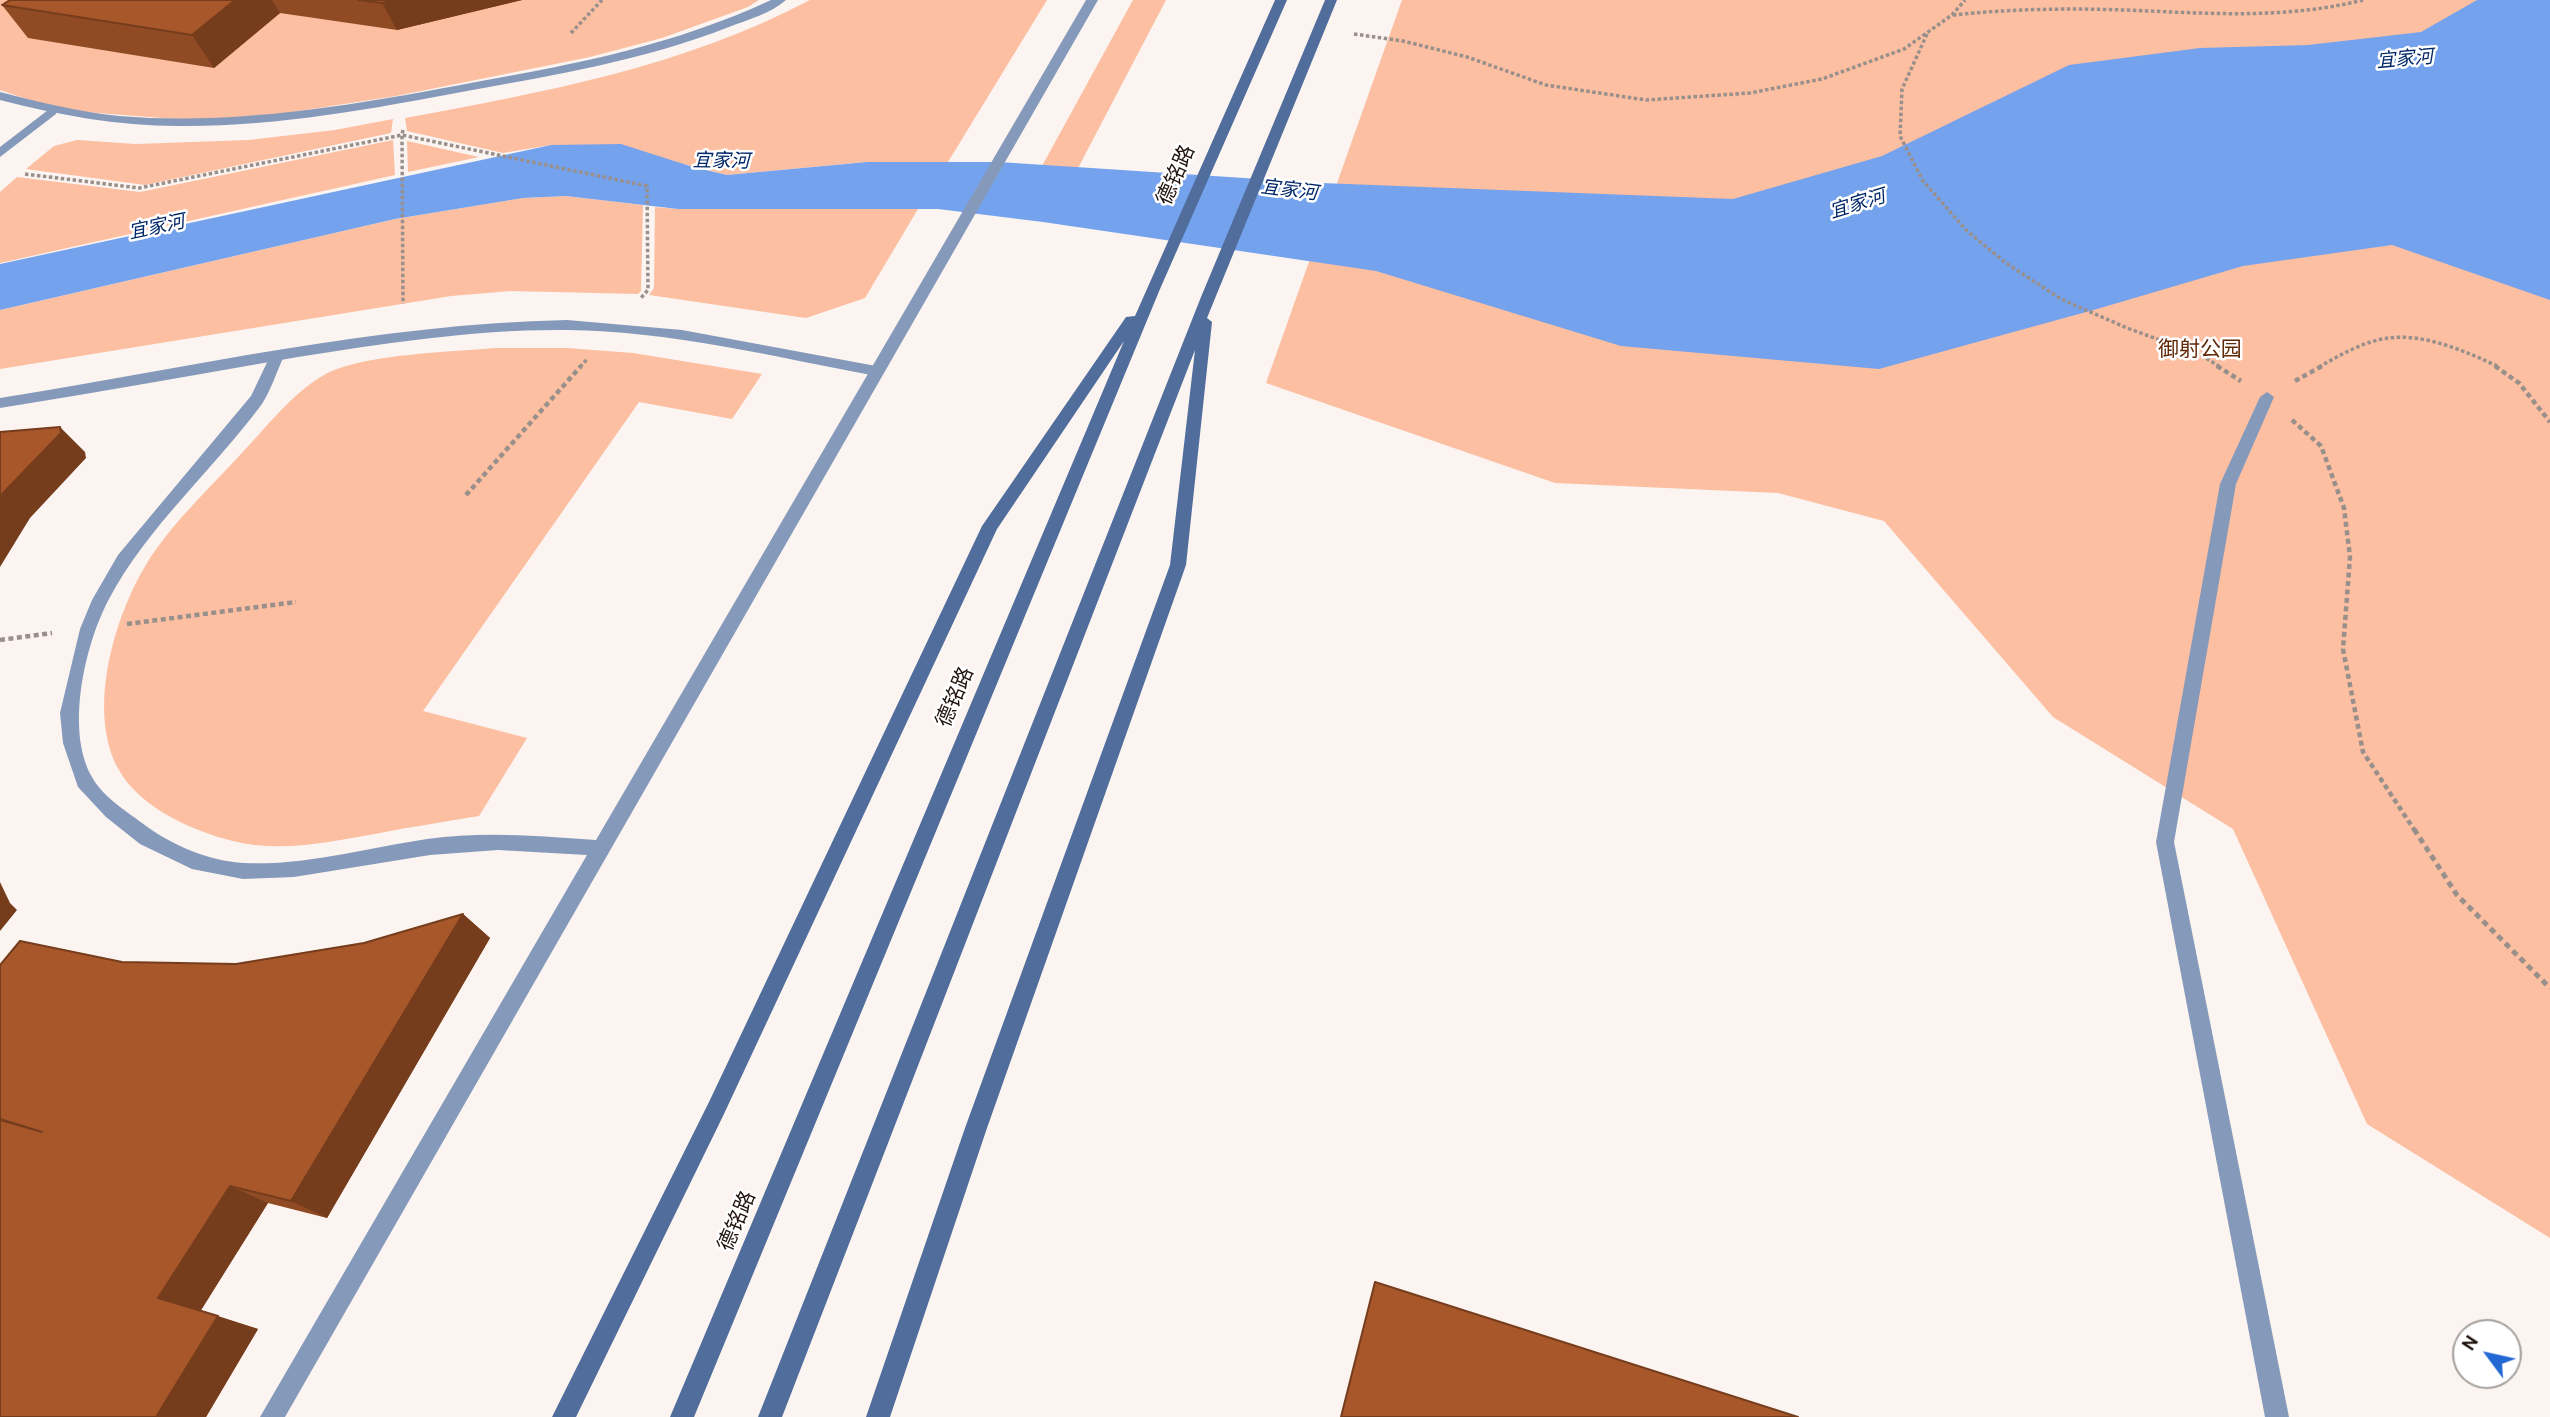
<!DOCTYPE html>
<meta charset="utf-8">
<style>
body{margin:0}
#map{position:relative;width:2550px;height:1417px;overflow:hidden;background:#fbf4f0;font-family:Overpass,sans-serif}
canvas{display:block}
.north{position:absolute;left:2452px;top:1319px;width:70px;height:70px;box-sizing:border-box;background:#fff;border:2px solid #a6a19e;border-radius:50%;rotate:303deg;font-size:19px;font-weight:700;line-height:28px;text-align:center;color:#20130d}
.north::after{content:'';display:block;margin:auto;width:24px;height:32px;background:#2468d4;clip-path:polygon(50% 0,100% 100%,50% 72%,0 100%)}
</style>
<div id="map">
<canvas width="2550" height="1417"></canvas>
<div class="north">N</div>
</div>
<script>
const ctx = document.querySelector('canvas').getContext('2d');
ctx.lineJoin = 'round';
function fill(path, color) {
  ctx.fillStyle = color;
  ctx.fill(path, 'evenodd');
}
function strokePath(path, color, width, dash) {
  ctx.strokeStyle = color;
  ctx.lineWidth = width;
  ctx.lineCap = dash ? 'butt' : 'round';
  ctx.setLineDash(dash || []);
  ctx.stroke(path);
}
function label(font, color, halo, rows, align = 'center') {
  ctx.font = font + ' Overpass,"Noto Sans SC",sans-serif';
  ctx.lineWidth = 5;
  ctx.setLineDash([]);
  ctx.textBaseline = 'middle';
  ctx.strokeStyle = halo;
  ctx.fillStyle = color;
  for (const [text, x, y, turn = 0] of rows) {
    ctx.save();
    ctx.translate(x, y);
    ctx.rotate((+turn || 0) * Math.PI / 180);
    ctx.textAlign = isNaN(turn) ? turn : align;
    if (halo) ctx.strokeText(text, 0, 0);
    ctx.fillText(text, 0, 0);
    ctx.restore();
  }
}
fill(new Path2D(`
 M 0,0 L 759,0 L 748,7 L 662,38 L 590,57 L 396,96 L 267,116 L 200,121 L 59,110 L 0,90 Z
 M 810,0 L 1047,0 L 948,162 L 867,162 L 727,175 L 670,161 L 551,145 L 503,153 L 407,131 L 405,118 C 545,92 683,67 810,0 Z
 M 1133,0 L 1166,0 L 1077,170 L 1042,166 Z
 M 1402,0 L 2550,0 L 2550,1238 L 2367,1124 L 2233,829 L 2053,717 L 1884,521 L 1778,493 L 1555,483 L 1266,383 Z
 M 393,119 L 391,133 L 145,185 L 26,169 L 54,146 L 77,140 L 136,144 L 248,140 L 335,130 Z
 M 393,140 L 395,175 L 0,263 L 0,192 L 17,177 L 140,192 Z
 M 407,141 L 479,157 L 408,172 Z
 M 566,196 L 643,205 L 641,291 L 638,294 L 510,291 L 451,296 L 0,369 L 0,310 L 395,219 L 523,198 Z
 M 655,207 L 678,209 L 918,209 L 865,298 L 806,318 L 649,295 L 654,288 Z
 M 496,348 L 567,348 L 633,353 L 762,374 L 732,419 L 639,402 L 423,711 L 527,738 L 479,816 C 444,822 409,827 375,834 C 328,842 280,853 233,841 C 193,831 140,808 119,770 C 86,712 114,617 147,563 C 172,523 208,490 240,455 C 266,428 291,394 324,375 C 361,354 451,352 496,348 Z`), '#fcbfa2');
fill(new Path2D(`
 M 2477,0 L 2550,0 L 2550,300 L 2392,245 L 2243,266 L 2097,309 L 1879,369 L 1621,346 L 1376,271 L 1043,222 L 938,209 L 678,209 L 566,196 L 523,198 L 395,219 L 0,310 L 0,264 L 551,145 L 621,144 L 693,167 L 727,175 L 867,162 L 999,162 L 1321,183 L 1733,199 L 1882,156 L 2069,65 L 2200,48 L 2308,45 L 2421,32 Z`), '#74a2ed');
strokePath(new Path2D(`
 M 1953,15 C 2010,9 2067,8 2124,10 C 2205,13 2284,20 2363,0
 M 571,33 L 602,0
 M 1354,34 L 1403,41 L 1467,57 L 1546,85 L 1646,100 L 1750,93 L 1822,79 L 1904,49 L 1952,15 L 1965,0
 M 1927,34 L 1902,89 L 1900,136 L 1923,181 L 1967,231 L 2006,263 L 2061,299 L 2127,328 L 2201,355 L 2220,367
 M 403,130 L 402,135 L 647,186 L 648,290 L 640,299
 M 25,174 L 139,188 L 402,135 L 403,304
 M 580,367 L 588,358
 M 2319,367 C 2340,355 2364,341 2389,338 C 2424,333 2468,352 2499,367`), '#998f8b', 3.5, [3.5, 2.5]);
strokePath(new Path2D(`
 M 2217,366 L 2241,381
 M 2495,366 L 2519,383 L 2550,422
 M 2295,381 L 2322,366
 M 2292,420 L 2321,446 L 2344,508 L 2350,557 L 2343,649 L 2363,752 L 2415,831
 M 466,495 L 581,366
 M 127,624 L 296,602
 M 0,640 L 52,633`), '#998f8b', 4.5, [5, 3.5]);
strokePath(new Path2D(`
 M 2414,829 L 2457,895 L 2550,988`), '#998f8b', 5, [6, 4.5]);
fill(new Path2D(`
 M 771,0 L 786,0 C 772,13 747,20 729,27 C 645,60 555,75 467,91 C 371,109 275,127 178,126 C 117,126 59,115 0,100 L 0,92 C 39,102 79,112 119,116 C 239,126 359,104 476,82 C 578,64 677,44 771,0 Z
 M 1086,0 L 1098,0 L 285,1417 L 260,1417 L 587,855 L 498,850 L 430,855 L 294,877 L 243,879 L 192,869 L 140,844 L 106,817 L 78,787 L 63,743 L 60,713 L 80,629 L 92,600 L 118,555 L 251,396 L 272,352 L 282,352 L 284,356 C 277,371 271,390 262,404 C 213,470 148,526 109,599 C 85,644 65,730 92,777 C 102,796 126,811 142,823 C 171,845 208,861 244,863 C 305,866 367,848 427,839 C 484,831 540,836 596,840 Z
 M 2267,392 L 2274,397 L 2236,484 L 2174,842 L 2289,1417 L 2265,1417 L 2156,842 L 2220,484 L 2260,397 Z`), '#859abb');
fill(new Path2D(`
 M 52,107 L 56,108 L 56,114 L 0,157 L 0,147 Z
 M 567,320 L 682,330 L 876,366 L 883,371 L 876,376 C 774,357 671,331 567,330 C 477,329 387,343 298,357 C 199,374 100,392 0,408 L 0,398 C 188,368 376,324 567,320 Z`), '#859abb');
fill(new Path2D(`
 M 1275,0 L 1287,0 L 1160,289 L 694,1417 L 670,1417 L 1124,341 L 997,529 L 723,1116 L 576,1417 L 552,1417 L 709,1102 L 982,526 L 1126,317 L 1135,316 Z
 M 1325,0 L 1337,0 L 1207,318 L 1212,322 L 1186,565 L 987,1128 L 890,1417 L 866,1417 L 965,1128 L 1170,565 L 1195,350 L 782,1417 L 758,1417 L 1201,297 Z`), '#506d9c');
fill(new Path2D(`
 M 10,0 L 522,0 L 397,30 L 280,13 L 214,68 L 28,38 L 2,5 Z
 M 463,914 L 490,938 L 327,1218 L 268,1203 L 200,1311 L 258,1329 L 206,1417 L 122,962 L 236,964 L 364,943 Z`), '#904b24');
fill(new Path2D(`
 M 235,0 L 272,0 L 280,13 L 214,68 L 192,35 Z
 M 397,0 L 522,0 L 397,30 L 382,3 Z
 M 60,427 L 85,452 L 86,458 L 30,518 L 0,567 L 0,497 Z
 M 0,882 L 10,903 L 17,910 L 0,931 Z
 M 463,914 L 490,938 L 327,1218 L 291,1201 Z
 M 230,1186 L 268,1203 L 200,1312 L 158,1298 Z
 M 218,1316 L 258,1329 L 206,1417 L 156,1417 Z`), '#763d1d');
const building = new Path2D(`
 M 10,0 L 235,0 L 192,35 L 2,5 Z
 M 358,0 L 397,0 L 382,3 Z
 M 60,427 L 61,433 L 3,493 L 0,497 L 0,432 Z
 M 463,914 L 291,1201 L 230,1186 L 158,1298 L 218,1316 L 156,1417 L 0,1417 L 0,1120 L 42,1132 L 0,1119 L 0,965 L 20,941 L 122,962 L 236,964 L 364,943 Z
 M 1375,1282 L 1798,1417 L 1341,1417 Z`);
fill(building, '#a8572a');
strokePath(building, '#763d1d', 2);
label('italic 19px', '#002767', '#fff', [
 ["宜家河",2405,61,-5],
 ["宜家河",721,163,1],
 ["宜家河",1289,192,7],
 ["宜家河",1858,206,-17],
 ["宜家河",157,229,-12]
]);
label('21px', '#20130d', '#fff', [
 ["德铭路",1178,176,-66],
 ["德铭路",957,698,-67],
 ["德铭路",739,1222,-67]
]);
label('21px', '#602908', '#fff', [
 ["御射公园",2200,352]
]);
</script>
